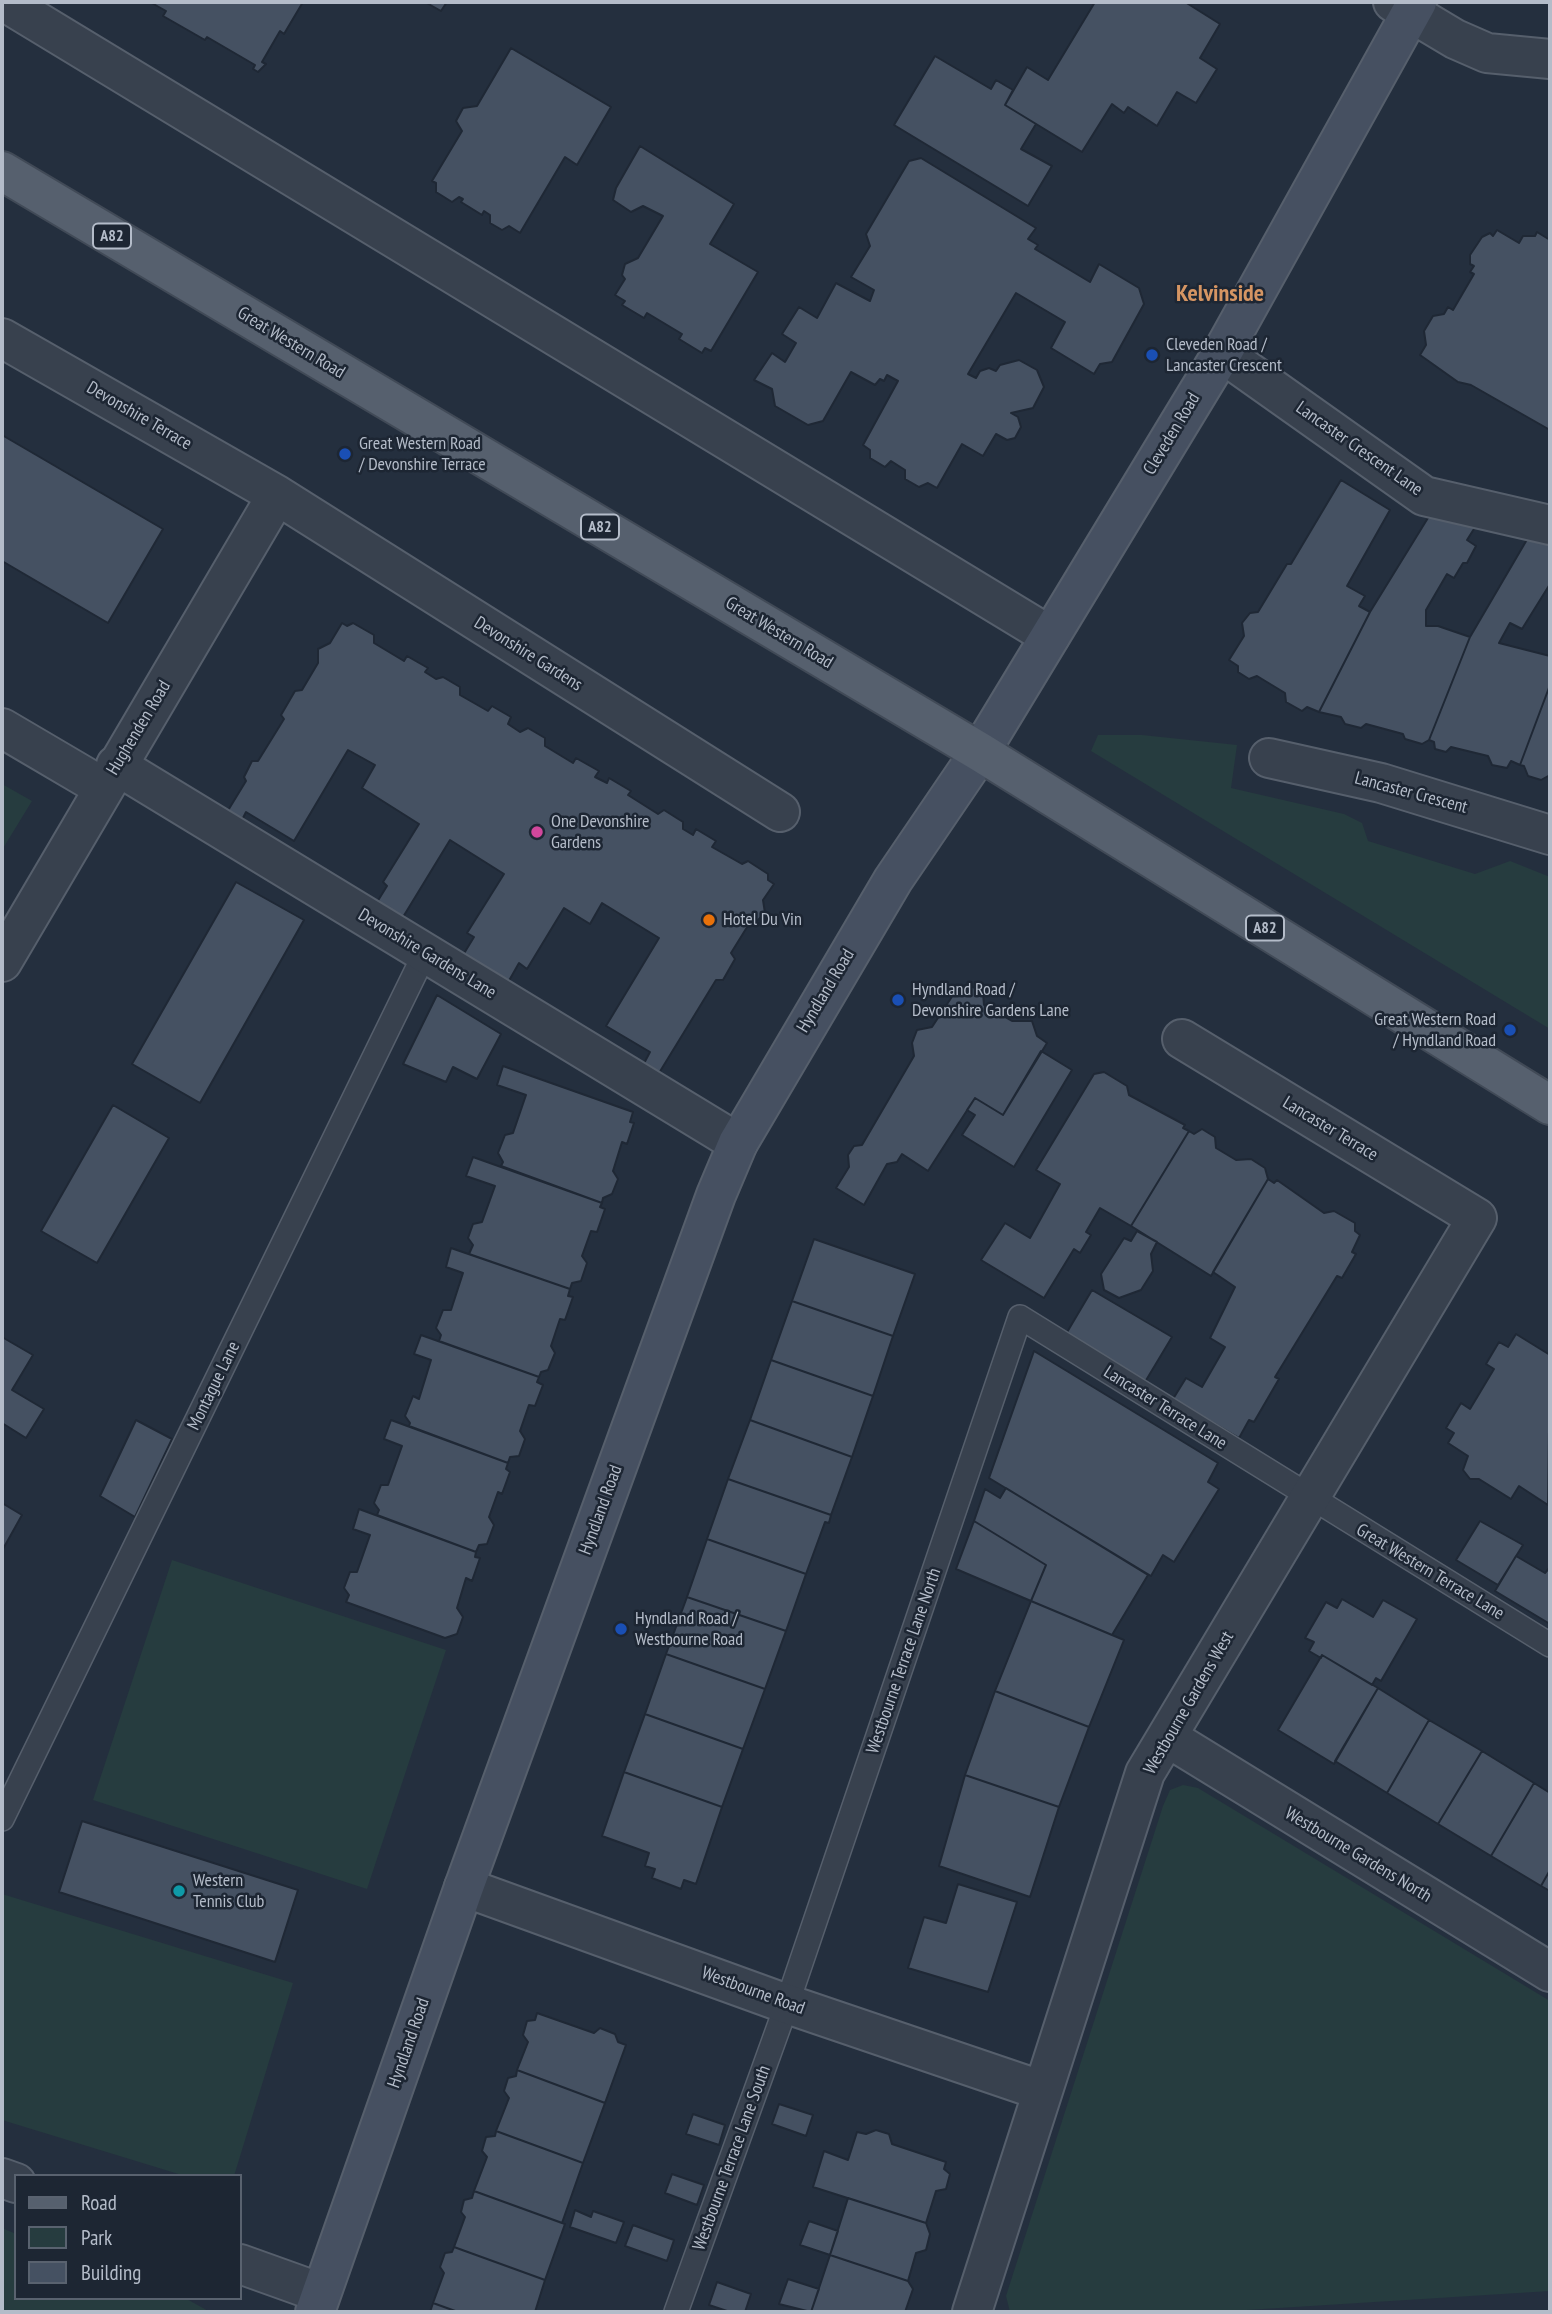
<!DOCTYPE html>
<style>
body{margin:0}
#map{position:relative;width:1552px;height:2314px;overflow:hidden;background:#242f3e;font-family:"PT Sans Narrow",sans-serif}
canvas{display:block}
.frame{position:absolute;inset:0;border:4px solid #b4bcc9;pointer-events:none}
.legend{position:absolute;left:14px;top:2174px;width:228px;height:126px;box-sizing:border-box;background:#1d2633;border:2px solid #59626f;margin:0;padding:9px 12px;list-style:none;font-size:21px;color:#b4bcc9}
.legend li{display:flex;align-items:center;gap:14px;height:35px}
.legend b{width:35px;border:2px solid #59626f}
</style>
<div id="map">
<canvas width="1552" height="2314"></canvas>
<div class="frame"></div>
<ul class="legend">
<li><b style="height:9px;background:#56606e"></b>Road</li>
<li><b style="height:19px;background:#263c3f"></b>Park</li>
<li><b style="height:19px;background:#455162"></b>Building</li>
</ul>
</div>
<script>
const ctx = document.querySelector('canvas').getContext('2d');
ctx.lineJoin = 'round';
function fill(path, color) {
  ctx.fillStyle = color;
  ctx.fill(path, 'evenodd');
}
function strokePath(path, color, width, dash) {
  ctx.strokeStyle = color;
  ctx.lineWidth = width;
  ctx.lineCap = dash ? 'butt' : 'round';
  ctx.setLineDash(dash || []);
  ctx.stroke(path);
}
function label(font, color, halo, rows, align = 'center') {
  ctx.font = font + ' "PT Sans Narrow",sans-serif';
  ctx.lineWidth = 5;
  ctx.setLineDash([]);
  ctx.textBaseline = 'middle';
  ctx.strokeStyle = halo;
  ctx.fillStyle = color;
  for (const [text, x, y, turn = 0] of rows) {
    ctx.save();
    ctx.translate(x, y);
    ctx.rotate((+turn || 0) * Math.PI / 180);
    ctx.textAlign = isNaN(turn) ? turn : align;
    if (halo) ctx.strokeText(text, 0, 0);
    ctx.fillText(text, 0, 0);
    ctx.restore();
  }
}
fill(new Path2D(`
 M 1098,735 L 1142,735 L 1237,745 L 1231,788 L 1344,814 L 1362,823 L 1368,841 L 1475,874 L 1510,861 L 1550,877 L 1550,1029 L 1091,751 Z
 M 2,784 L 32,801 L 2,850 Z
 M 172,1560 L 446,1650 L 367,1889 L 93,1800 Z
 M 1183,1785 L 1198,1788 L 1550,2001 L 1550,2291 L 1215,2312 L 1010,2312 L 1006,2296 L 1163,1806 L 1170,1790 Z
 M 2,1894 L 293,1983 L 234,2176 L 185,2176 L 2,2120 Z
 M 2,2228 L 16,2234 L 16,2298 L 185,2298 L 210,2312 L 2,2312 Z`), '#263c3f');
const building = new Path2D(`
 M 150,2 L 303,2 L 284,34 L 280,31 L 262,62 L 266,64 L 258,72 L 253,69 L 255,65 L 207,37 L 205,40 L 163,16 L 166,11 Z
 M 425,2 L 447,2 L 441,11 Z
 M 1095,2 L 1185,2 L 1220,24 L 1200,58 L 1217,69 L 1196,103 L 1177,92 L 1157,126 L 1128,107 L 1124,113 L 1112,104 L 1082,152 L 1005,105 L 1027,67 L 1048,80 Z
 M 511,48 L 611,107 L 577,165 L 565,157 L 520,233 L 509,226 L 502,230 L 490,223 L 490,215 L 484,211 L 482,215 L 461,202 L 463,199 L 459,197 L 452,202 L 436,192 L 436,183 L 432,181 L 462,131 L 456,121 L 463,108 L 477,106 Z
 M 935,56 L 991,89 L 996,80 L 1013,90 L 1005,105 L 1036,124 L 1021,149 L 1052,166 L 1028,206 L 894,125 Z
 M 640,146 L 734,204 L 710,244 L 758,272 L 711,351 L 705,348 L 702,353 L 679,339 L 682,334 L 647,313 L 644,318 L 622,305 L 625,301 L 615,295 L 625,279 L 622,275 L 625,264 L 638,258 L 663,216 L 643,206 L 631,212 L 613,200 L 616,188 Z
 M 921,158 L 1036,228 L 1028,239 L 1038,245 L 1035,249 L 1090,282 L 1099,264 L 1139,288 L 1144,304 L 1112,362 L 1100,364 L 1094,374 L 1051,348 L 1065,322 L 1016,293 L 968,374 L 976,378 L 980,371 L 989,368 L 996,371 L 1000,365 L 1019,360 L 1037,370 L 1044,387 L 1033,408 L 1011,413 L 1018,417 L 1021,427 L 1015,438 L 1007,440 L 996,434 L 983,456 L 962,444 L 937,488 L 928,483 L 919,487 L 905,479 L 905,470 L 891,461 L 885,467 L 870,458 L 870,450 L 863,445 L 898,381 L 887,375 L 884,381 L 880,379 L 875,385 L 851,372 L 823,421 L 808,425 L 775,406 L 772,389 L 754,380 L 772,353 L 785,362 L 796,343 L 782,334 L 799,307 L 817,318 L 836,283 L 870,301 L 874,290 L 851,277 L 870,246 L 866,234 L 909,161 Z
 M 1497,230 L 1519,243 L 1523,236 L 1535,236 L 1537,232 L 1550,240 L 1550,430 L 1471,385 L 1458,382 L 1420,355 L 1426,345 L 1424,331 L 1433,316 L 1444,314 L 1448,307 L 1453,310 L 1474,274 L 1470,272 L 1474,266 L 1470,264 L 1470,255 L 1482,237 L 1490,233 L 1493,236 Z
 M 2,435 L 163,529 L 108,623 L 2,561 Z
 M 1341,480 L 1390,510 L 1347,586 L 1365,596 L 1359,606 L 1370,612 L 1319,712 L 1307,707 L 1302,711 L 1286,702 L 1285,693 L 1257,676 L 1249,679 L 1238,672 L 1238,666 L 1229,660 L 1244,636 L 1242,623 L 1250,613 L 1258,612 L 1287,564 L 1291,564 Z
 M 1431,513 L 1479,521 L 1467,540 L 1476,546 L 1467,563 L 1463,563 L 1454,578 L 1447,574 L 1426,610 L 1426,626 L 1438,626 L 1470,637 L 1429,740 L 1422,744 L 1405,739 L 1403,734 L 1366,724 L 1361,728 L 1345,724 L 1341,717 L 1319,712 L 1370,612 Z
 M 1532,531 L 1550,535 L 1550,584 L 1522,629 L 1510,623 L 1499,643 L 1550,656 L 1550,685 L 1520,765 L 1511,761 L 1507,768 L 1492,765 L 1488,756 L 1451,747 L 1446,752 L 1435,749 L 1434,742 L 1429,740 L 1470,637 Z
 M 342,623 L 347,626 L 353,623 L 374,635 L 374,643 L 404,661 L 407,656 L 428,668 L 425,672 L 436,679 L 443,677 L 460,687 L 460,695 L 488,711 L 492,706 L 511,717 L 508,724 L 520,732 L 528,728 L 545,738 L 545,746 L 573,763 L 576,758 L 599,771 L 595,777 L 607,783 L 609,778 L 631,791 L 628,795 L 658,814 L 664,810 L 683,822 L 683,829 L 693,835 L 696,829 L 716,841 L 712,847 L 742,864 L 748,861 L 768,874 L 768,880 L 774,884 L 763,900 L 765,913 L 755,923 L 749,924 L 731,953 L 735,959 L 723,980 L 716,980 L 656,1078 L 641,1069 L 650,1052 L 606,1026 L 659,938 L 602,903 L 590,924 L 564,908 L 527,969 L 519,963 L 506,986 L 460,960 L 474,937 L 467,933 L 504,874 L 450,840 L 400,922 L 374,907 L 387,886 L 383,882 L 419,824 L 362,788 L 375,765 L 348,750 L 294,841 L 246,812 L 240,824 L 224,817 L 246,781 L 244,777 L 252,761 L 258,761 L 284,719 L 281,715 L 295,691 L 302,690 L 318,663 L 318,649 L 330,643 Z
 M 1550,685 L 1550,775 L 1541,780 L 1528,776 L 1524,766 L 1520,765 Z
 M 236,882 L 304,920 L 200,1103 L 132,1064 Z
 M 971,986 L 983,993 L 984,1005 L 1012,1021 L 1032,1021 L 1037,1036 L 1047,1043 L 1003,1115 L 975,1098 L 928,1171 L 902,1154 L 897,1162 L 887,1164 L 864,1205 L 836,1188 L 849,1167 L 848,1155 L 854,1146 L 862,1145 L 914,1056 L 912,1043 L 917,1030 L 932,1027 L 957,989 L 962,990 Z
 M 437,995 L 501,1034 L 477,1079 L 453,1067 L 446,1082 L 403,1064 Z
 M 1041,1051 L 1072,1070 L 1014,1167 L 962,1135 L 975,1115 L 967,1110 L 975,1098 L 1003,1115 Z
 M 503,1066 L 633,1112 L 630,1122 L 634,1123 L 627,1144 L 622,1142 L 613,1171 L 618,1179 L 612,1194 L 603,1198 L 602,1203 L 501,1166 L 503,1162 L 498,1153 L 505,1135 L 513,1133 L 526,1095 L 497,1085 Z
 M 1104,1072 L 1127,1086 L 1129,1095 L 1185,1125 L 1183,1128 L 1189,1131 L 1131,1226 L 1100,1208 L 1086,1232 L 1091,1235 L 1080,1253 L 1074,1249 L 1044,1298 L 981,1260 L 1005,1223 L 1030,1238 L 1060,1184 L 1036,1170 L 1094,1074 Z
 M 113,1105 L 169,1138 L 97,1263 L 41,1231 Z
 M 1202,1129 L 1215,1137 L 1216,1148 L 1236,1160 L 1251,1159 L 1265,1168 L 1268,1179 L 1211,1276 L 1131,1226 L 1189,1131 L 1194,1134 Z
 M 473,1157 L 602,1203 L 600,1207 L 605,1209 L 597,1232 L 591,1231 L 582,1256 L 587,1263 L 581,1281 L 572,1283 L 570,1289 L 469,1254 L 473,1245 L 468,1238 L 473,1224 L 482,1222 L 495,1186 L 466,1176 Z
 M 1268,1179 L 1274,1183 L 1277,1180 L 1324,1213 L 1334,1211 L 1355,1223 L 1355,1231 L 1360,1235 L 1352,1252 L 1356,1254 L 1342,1278 L 1337,1276 L 1275,1377 L 1279,1379 L 1254,1422 L 1249,1420 L 1239,1438 L 1173,1399 L 1186,1378 L 1202,1387 L 1225,1347 L 1210,1338 L 1235,1287 L 1213,1272 Z
 M 1137,1231 L 1157,1242 L 1151,1254 L 1153,1271 L 1141,1290 L 1119,1298 L 1104,1290 L 1101,1274 L 1124,1238 L 1131,1241 Z
 M 814,1239 L 915,1274 L 893,1336 L 792,1301 Z
 M 451,1248 L 570,1289 L 568,1296 L 573,1297 L 565,1320 L 560,1319 L 551,1346 L 555,1353 L 548,1370 L 541,1372 L 539,1377 L 439,1341 L 441,1335 L 436,1328 L 443,1310 L 451,1310 L 463,1273 L 446,1267 Z
 M 1092,1290 L 1172,1337 L 1145,1382 L 1066,1334 Z
 M 792,1301 L 893,1336 L 873,1396 L 771,1360 Z
 M 1516,1334 L 1550,1355 L 1548,1505 L 1519,1486 L 1511,1499 L 1479,1479 L 1470,1479 L 1463,1470 L 1468,1456 L 1448,1443 L 1454,1433 L 1446,1428 L 1461,1403 L 1470,1409 L 1494,1369 L 1486,1364 L 1499,1342 L 1508,1347 Z
 M 421,1335 L 539,1377 L 537,1382 L 543,1385 L 535,1406 L 529,1405 L 520,1431 L 525,1439 L 519,1456 L 510,1457 L 508,1463 L 409,1426 L 410,1423 L 405,1416 L 413,1396 L 419,1399 L 431,1360 L 414,1354 Z
 M 2,1337 L 33,1355 L 12,1390 L 44,1409 L 26,1438 L 2,1423 Z
 M 1034,1351 L 1218,1463 L 1208,1482 L 1219,1489 L 1174,1562 L 1163,1555 L 1151,1576 L 989,1478 Z
 M 771,1360 L 873,1396 L 852,1457 L 750,1420 Z
 M 136,1420 L 172,1439 L 135,1517 L 100,1496 Z
 M 391,1420 L 508,1463 L 506,1469 L 510,1472 L 502,1494 L 498,1492 L 489,1517 L 494,1525 L 487,1544 L 479,1545 L 476,1552 L 377,1515 L 379,1510 L 374,1503 L 381,1485 L 388,1485 L 402,1446 L 384,1439 Z
 M 750,1420 L 852,1457 L 831,1515 L 728,1479 Z
 M 728,1479 L 831,1515 L 829,1523 L 825,1522 L 806,1574 L 707,1539 Z
 M 1006,1488 L 1148,1575 L 1112,1635 L 1031,1601 L 1046,1565 L 974,1521 L 985,1489 L 1000,1498 Z
 M 2,1503 L 22,1515 L 3,1549 L 2,1549 Z
 M 359,1509 L 476,1552 L 475,1557 L 480,1558 L 472,1581 L 466,1578 L 457,1608 L 463,1617 L 457,1634 L 445,1638 L 346,1602 L 349,1595 L 344,1588 L 350,1572 L 357,1572 L 370,1535 L 353,1529 Z
 M 974,1521 L 1046,1565 L 1031,1601 L 956,1569 Z
 M 1480,1521 L 1523,1545 L 1498,1585 L 1456,1560 Z
 M 707,1539 L 806,1574 L 786,1631 L 687,1597 Z
 M 1516,1556 L 1545,1573 L 1550,1567 L 1550,1624 L 1495,1591 Z
 M 687,1597 L 786,1631 L 765,1689 L 666,1654 Z
 M 1342,1599 L 1373,1617 L 1383,1600 L 1417,1619 L 1381,1681 L 1376,1678 L 1372,1685 L 1322,1655 L 1321,1658 L 1309,1651 L 1314,1642 L 1305,1638 L 1326,1602 L 1337,1608 Z
 M 1031,1601 L 1124,1640 L 1089,1727 L 995,1691 Z
 M 666,1654 L 765,1689 L 743,1749 L 645,1714 Z
 M 1322,1655 L 1378,1688 L 1334,1764 L 1278,1730 Z
 M 1378,1688 L 1429,1720 L 1387,1793 L 1335,1761 Z
 M 995,1691 L 1089,1727 L 1059,1807 L 965,1775 Z
 M 645,1714 L 743,1749 L 722,1807 L 624,1772 Z
 M 1429,1720 L 1482,1751 L 1438,1824 L 1387,1793 Z
 M 1482,1751 L 1534,1783 L 1491,1856 L 1438,1824 Z
 M 624,1772 L 722,1807 L 696,1884 L 684,1880 L 681,1889 L 652,1878 L 655,1869 L 645,1866 L 649,1853 L 602,1836 Z
 M 965,1775 L 1059,1807 L 1030,1897 L 939,1866 Z
 M 1534,1783 L 1550,1793 L 1550,1870 L 1541,1886 L 1491,1856 Z
 M 82,1821 L 298,1890 L 275,1962 L 59,1892 Z
 M 1550,1870 L 1550,1891 L 1541,1886 Z
 M 958,1884 L 1017,1902 L 988,1992 L 908,1968 L 924,1917 L 946,1923 Z
 M 537,2013 L 594,2033 L 600,2028 L 615,2034 L 618,2042 L 626,2045 L 605,2103 L 517,2070 L 528,2042 L 523,2035 L 527,2021 L 535,2020 Z
 M 517,2070 L 605,2103 L 583,2163 L 496,2131 L 509,2098 L 504,2091 L 508,2078 L 516,2076 Z
 M 779,2104 L 813,2115 L 806,2136 L 772,2124 Z
 M 693,2114 L 725,2125 L 719,2145 L 686,2134 Z
 M 876,2130 L 889,2134 L 892,2144 L 946,2162 L 944,2169 L 950,2174 L 946,2189 L 936,2191 L 926,2223 L 813,2187 L 824,2151 L 848,2160 L 857,2132 L 866,2134 Z
 M 496,2131 L 583,2163 L 562,2223 L 474,2191 L 487,2157 L 482,2151 L 486,2137 L 495,2136 Z
 M 672,2174 L 704,2185 L 697,2205 L 665,2193 Z
 M 474,2191 L 565,2224 L 545,2280 L 454,2247 L 465,2217 L 461,2212 L 464,2200 L 472,2198 Z
 M 848,2198 L 926,2223 L 930,2234 L 926,2250 L 916,2253 L 908,2281 L 830,2255 Z
 M 575,2210 L 591,2217 L 593,2211 L 624,2222 L 616,2243 L 570,2227 Z
 M 809,2221 L 838,2231 L 830,2255 L 800,2245 Z
 M 633,2225 L 674,2240 L 667,2261 L 625,2246 Z
 M 454,2247 L 545,2280 L 535,2312 L 458,2312 L 433,2303 L 444,2273 L 440,2267 L 445,2253 L 452,2252 Z
 M 830,2255 L 908,2281 L 913,2289 L 905,2312 L 811,2312 Z
 M 788,2279 L 819,2289 L 811,2312 L 779,2304 Z
 M 717,2282 L 751,2294 L 745,2312 L 730,2312 L 709,2305 Z
 M 433,2303 L 458,2312 L 430,2312 Z`);
fill(building, '#455162');
strokePath(building, '#1f2835', 2);
const lane = new Path2D(`
 M 2,1819 L 425,953
 M 676,2312 L 787,2004 L 1020,1317 L 1550,1645`);
const street = new Path2D(`
 M 5,2 L 1050,636
 M 1393,2 L 1455,39 L 1487,53 L 1550,59
 M 2,338 L 277,495 L 780,812
 M 1222,353 L 1424,496 L 1550,525
 M 2,728 L 104,788
 M 1269,758 L 1381,783 L 1550,835
 M 116,765 L 738,1143
 M 2,962 L 277,495
 M 1167,1737 L 1550,1972
 M 464,1887 L 787,2004 L 1043,2091
 M 2,2178 L 16,2183
 M 240,2264 L 321,2293
 M 972,2312 L 1145,1773 L 1477,1218 L 1182,1039`);
const secondary = new Path2D(`
 M 315,2312 L 464,1887 L 716,1195 L 738,1143 L 893,880 L 980,752 L 1222,353 L 1417,2`);
const primary = new Path2D(`
 M 2,171 L 980,752 L 1550,1105`);
strokePath(lane, '#565f6c', 26);
strokePath(street, '#565f6c', 42);
strokePath(secondary, '#565f6c', 42);
strokePath(primary, '#414a57', 42);
strokePath(lane, '#38414e', 23);
strokePath(street, '#38414e', 38);
strokePath(secondary, '#465061', 38);
strokePath(primary, '#56606e', 38);
for (const [x, y, r, color] of [
 [1152,355,7,"#1a4fb4"],
 [345,454,7,"#1a4fb4"],
 [537,832,7,"#d1479c"],
 [709,920,7,"#e8710a"],
 [898,1000,7,"#1a4fb4"],
 [1510,1030,7,"#1a4fb4"],
 [621,1629,7,"#1a4fb4"],
 [179,1891,7,"#0f9aa8"]
]) {
  const dot = new Path2D();
  dot.arc(x, y, r, 0, 2 * Math.PI);
  ctx.fillStyle = color;
  ctx.fill(dot);
  strokePath(dot, '#1d2633', 2.5);
}
for (const [x, y, w] of [
 [112,236,38],
 [600,527,38],
 [1265,928,38]
]) {
  const box = new Path2D();
  box.roundRect(x - w / 2, y - 12.5, w, 25, 5);
  ctx.fillStyle = '#1d2633';
  ctx.fill(box);
  strokePath(box, '#b4bcc9', 2);
}
label('bold 16px', '#b4bcc9', null, [
 ["A82",112,236],
 ["A82",600,527],
 ["A82",1265,928]
]);
label('18px', '#b4bcc9', '#1d2633', [
 ["Great Western Road",291,343,31],
 ["Devonshire Terrace",139,416,30],
 ["Cleveden Road",1172,434,-59],
 ["Lancaster Crescent Lane",1359,449,35],
 ["Great Western Road",779,633,31],
 ["Devonshire Gardens",528,654,32],
 ["Hughenden Road",139,728,-59],
 ["Lancaster Crescent",1411,793,15],
 ["Devonshire Gardens Lane",427,954,31],
 ["Hyndland Road",826,991,-59],
 ["Lancaster Terrace",1330,1129,31],
 ["Montague Lane",214,1386,-64],
 ["Lancaster Terrace Lane",1165,1408,32],
 ["Hyndland Road",601,1510,-70],
 ["Great Western Terrace Lane",1430,1572,31],
 ["Westbourne Terrace Lane North",904,1661,-71],
 ["Westbourne Gardens West",1189,1703,-60],
 ["Westbourne Gardens North",1358,1855,31],
 ["Westbourne Road",753,1991,20],
 ["Hyndland Road",409,2043,-71],
 ["Westbourne Terrace Lane South",732,2158,-70]
]);
label('18px', '#b4bcc9', '#1d2633', [
 ["Cleveden Road /",1166,345],
 ["Lancaster Crescent",1166,366],
 ["Great Western Road",359,444],
 ["/ Devonshire Terrace",359,465],
 ["One Devonshire",551,822],
 ["Gardens",551,843],
 ["Hotel Du Vin",723,920],
 ["Hyndland Road /",912,990],
 ["Devonshire Gardens Lane",912,1011],
 ["Great Western Road",1496,1020,"right"],
 ["/ Hyndland Road",1496,1041,"right"],
 ["Hyndland Road /",635,1619],
 ["Westbourne Road",635,1640],
 ["Western",193,1881],
 ["Tennis Club",193,1902]
], 'left');
label('bold 24px', '#d59563', '#1d2633', [
 ["Kelvinside",1220,294]
]);
</script>
